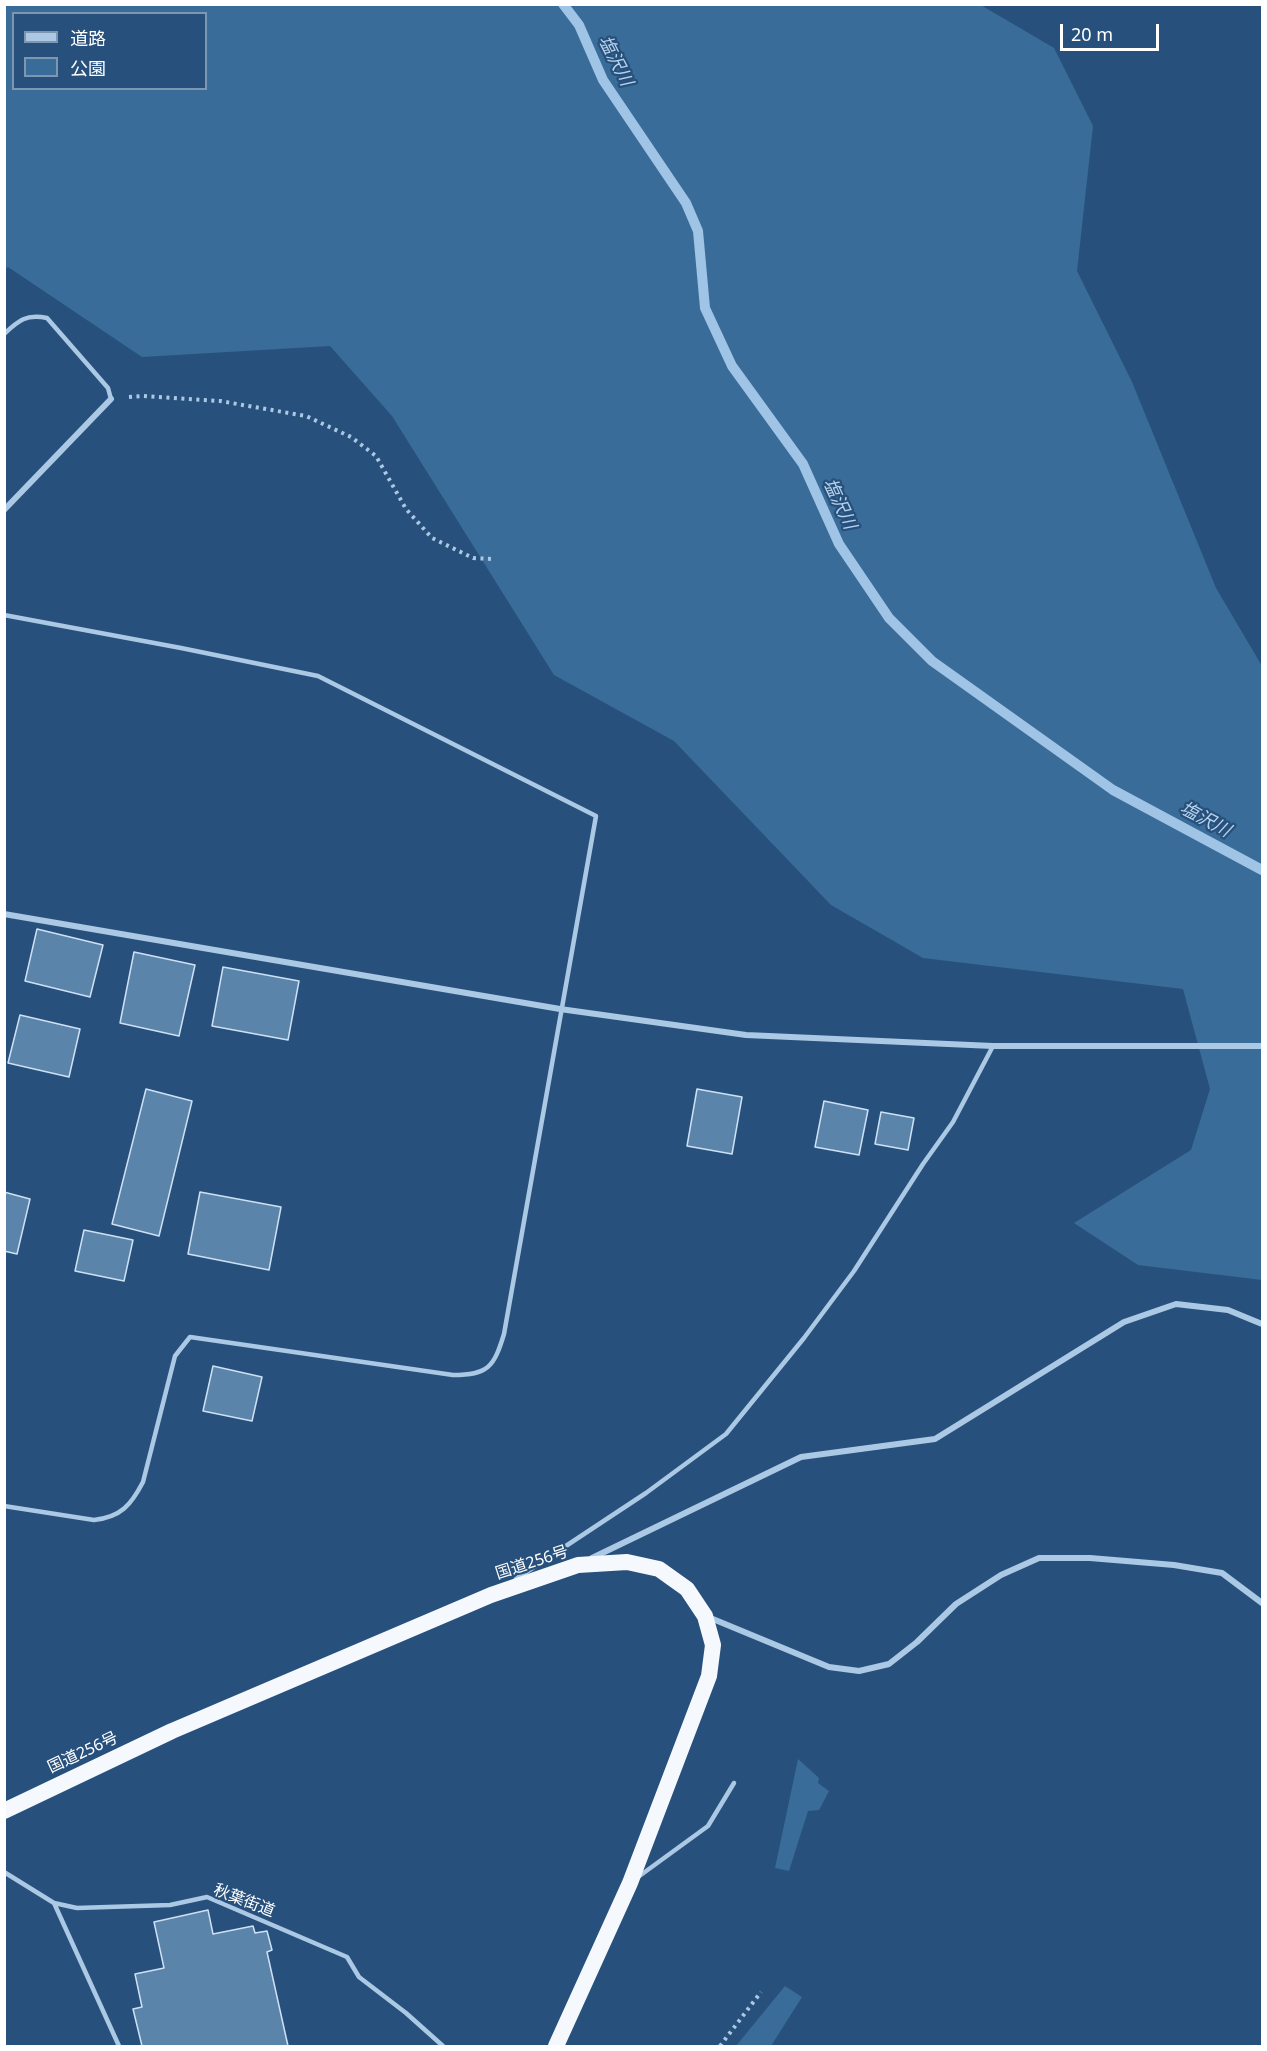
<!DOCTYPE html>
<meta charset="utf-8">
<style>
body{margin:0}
#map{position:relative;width:1267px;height:2051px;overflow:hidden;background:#27517c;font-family:"Noto Sans","Noto Sans JP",sans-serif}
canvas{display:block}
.frame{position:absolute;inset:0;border:6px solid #fff;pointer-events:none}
.legend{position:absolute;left:12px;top:12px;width:195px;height:78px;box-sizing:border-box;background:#27517c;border:2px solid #7d97b0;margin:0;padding:8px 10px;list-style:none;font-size:18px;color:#fff}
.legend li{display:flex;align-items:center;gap:12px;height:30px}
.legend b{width:30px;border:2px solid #7d97b0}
.scale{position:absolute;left:1060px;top:24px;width:99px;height:27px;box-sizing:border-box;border:3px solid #fff;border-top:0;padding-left:8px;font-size:18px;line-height:21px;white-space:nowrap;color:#fff;-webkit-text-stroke:4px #27517c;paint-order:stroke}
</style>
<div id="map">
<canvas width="1267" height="2051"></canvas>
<div class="frame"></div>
<ul class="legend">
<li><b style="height:8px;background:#abc9e4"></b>道路</li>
<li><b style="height:16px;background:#3a6c99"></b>公園</li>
</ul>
<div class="scale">20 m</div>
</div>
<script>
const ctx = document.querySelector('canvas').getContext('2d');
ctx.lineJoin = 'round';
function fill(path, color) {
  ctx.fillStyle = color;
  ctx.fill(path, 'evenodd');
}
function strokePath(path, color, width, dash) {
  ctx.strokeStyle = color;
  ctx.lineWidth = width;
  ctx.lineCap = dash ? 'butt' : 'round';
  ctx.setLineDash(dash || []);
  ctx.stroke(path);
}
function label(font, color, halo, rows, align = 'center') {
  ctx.font = font + ' "Noto Sans","Noto Sans JP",sans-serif';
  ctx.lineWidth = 4.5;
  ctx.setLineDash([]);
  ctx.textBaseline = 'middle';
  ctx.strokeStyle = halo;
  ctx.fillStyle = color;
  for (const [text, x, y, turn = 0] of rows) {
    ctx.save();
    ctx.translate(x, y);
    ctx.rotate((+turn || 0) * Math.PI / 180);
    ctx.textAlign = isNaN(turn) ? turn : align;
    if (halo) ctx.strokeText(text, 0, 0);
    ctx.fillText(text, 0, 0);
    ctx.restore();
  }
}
fill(new Path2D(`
 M 979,4 L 1054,48 L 1093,126 L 1077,271 L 1132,382 L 1216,588 L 1262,666 L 1262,1280 L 1138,1265 L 1074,1223 L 1191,1150 L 1210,1089 L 1183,989 L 923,958 L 831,905 L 674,741 L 554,675 L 392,416 L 330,346 L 142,357 L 8,267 L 5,269 L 5,5 ZM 14,14 L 206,14 L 206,88 L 14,88 Z
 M 798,1759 L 819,1778 L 818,1783 L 829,1791 L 819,1810 L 808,1811 L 789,1871 L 775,1868 Z
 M 785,1986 L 802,1997 L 771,2046 L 736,2046 Z`), '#3a6c99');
strokePath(new Path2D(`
 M 563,4 L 579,25 L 603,80 L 686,203 L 698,231 L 705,308 L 732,366 L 803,464 L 839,544 L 889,618 L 932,661 L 1113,790 L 1262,870`), '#a0c4e5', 10);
const building = new Path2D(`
 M 37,929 L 103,945 L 90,997 L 25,981 Z
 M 134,952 L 195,965 L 179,1036 L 120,1023 Z
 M 223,967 L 299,981 L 288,1040 L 212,1026 Z
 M 20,1015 L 80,1029 L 69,1077 L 8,1063 Z
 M 146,1089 L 192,1101 L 159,1236 L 112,1224 Z
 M 697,1089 L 742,1097 L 732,1154 L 687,1146 Z
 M 824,1101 L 868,1110 L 859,1155 L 815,1147 Z
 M 881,1112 L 914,1118 L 908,1150 L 875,1144 Z
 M 4,1192 L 30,1199 L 17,1254 L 4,1251 Z
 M 200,1192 L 281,1207 L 269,1270 L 188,1254 Z
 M 84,1230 L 133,1240 L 124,1281 L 75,1271 Z
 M 213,1366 L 262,1377 L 252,1421 L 203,1411 Z
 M 208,1910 L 213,1934 L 253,1926 L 255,1933 L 267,1931 L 272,1950 L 267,1952 L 288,2046 L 142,2046 L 133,2009 L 142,2007 L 135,1974 L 164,1968 L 154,1922 Z`);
fill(building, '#5b84ab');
strokePath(building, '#cee1f4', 1.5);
strokePath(new Path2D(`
 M 129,397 L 143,396 L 220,401 L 306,416 L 351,437 L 376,456 L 406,509 L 432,538 L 473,558 L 492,559
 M 720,2046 L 761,1992`), '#abc9e4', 4, [3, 4.5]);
strokePath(new Path2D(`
 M 4,334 C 19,320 26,314 47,318 L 108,388 L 111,399
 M 4,615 L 181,648 L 318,676 L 596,816 L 504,1334 C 494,1367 488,1375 453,1375 L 190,1337 L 175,1356 L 143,1482 C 131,1505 121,1517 94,1520 L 4,1506
 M 516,1579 L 646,1493 L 726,1434 L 804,1338 L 854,1271 L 923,1164 L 953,1122 L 993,1046
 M 4,1872 L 54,1903 L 77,1908 L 170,1905 L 207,1897 L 347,1957 L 359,1977 L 406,2013 L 443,2046
 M 638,1877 L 708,1826 L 734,1783
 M 54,1903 L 119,2046`), '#abc9e4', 4.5);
strokePath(new Path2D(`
 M 4,510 L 111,399
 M 4,914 L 560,1009 L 746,1035 L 993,1046 L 1262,1046
 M 592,1558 L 801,1457 L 935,1439 L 1124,1322 L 1176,1304 L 1228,1310 L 1262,1324
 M 708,1617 L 829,1667 L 859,1671 L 889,1664 L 917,1642 L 956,1604 L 1001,1575 L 1039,1558 L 1090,1558 L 1174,1565 L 1222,1573 L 1262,1603`), '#abc9e4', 6);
strokePath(new Path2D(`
 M 4,1811 L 172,1731 L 491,1595 L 578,1565 L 627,1562 L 659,1569 L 687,1589 L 705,1616 L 713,1645 L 709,1676 L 630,1883 L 556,2046`), '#f5f9fe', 16);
label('16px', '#fff', '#27517c', [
 ["国道256号",532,1563,-18],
 ["国道256号",83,1753,-25],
 ["秋葉街道",244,1901,21]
]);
label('italic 18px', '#b6d2ec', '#27517c', [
 ["塩沢川",615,61,63],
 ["塩沢川",839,504,65],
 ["塩沢川",1205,820,28]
]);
</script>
